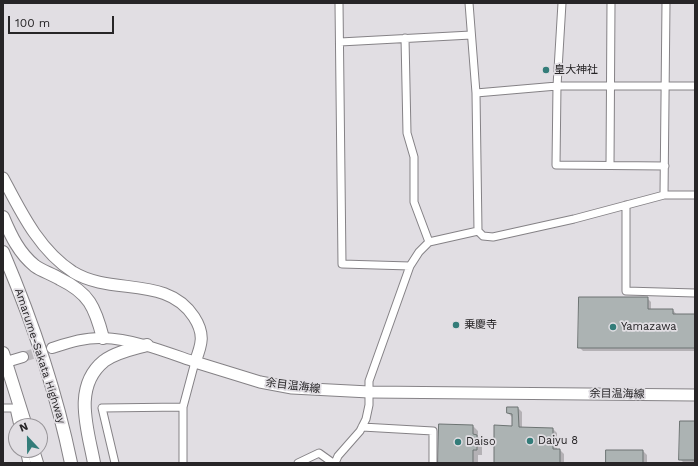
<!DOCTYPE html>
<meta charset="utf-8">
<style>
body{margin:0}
#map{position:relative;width:698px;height:466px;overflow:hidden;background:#e1dee3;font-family:"Work Sans",sans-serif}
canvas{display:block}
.frame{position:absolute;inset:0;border:4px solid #272527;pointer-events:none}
.north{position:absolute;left:8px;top:418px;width:40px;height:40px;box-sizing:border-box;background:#e1dee3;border:1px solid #979498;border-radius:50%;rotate:338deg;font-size:11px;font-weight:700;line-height:16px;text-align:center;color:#272527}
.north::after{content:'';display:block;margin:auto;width:14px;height:18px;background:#337c79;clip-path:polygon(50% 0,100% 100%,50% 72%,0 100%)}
.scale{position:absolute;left:8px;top:16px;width:106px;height:18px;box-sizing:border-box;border:2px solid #272527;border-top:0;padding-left:5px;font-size:12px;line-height:14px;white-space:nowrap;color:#272527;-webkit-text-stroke:3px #e1dee3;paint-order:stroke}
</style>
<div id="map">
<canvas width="698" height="466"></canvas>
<div class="frame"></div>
<div class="north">N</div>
<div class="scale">100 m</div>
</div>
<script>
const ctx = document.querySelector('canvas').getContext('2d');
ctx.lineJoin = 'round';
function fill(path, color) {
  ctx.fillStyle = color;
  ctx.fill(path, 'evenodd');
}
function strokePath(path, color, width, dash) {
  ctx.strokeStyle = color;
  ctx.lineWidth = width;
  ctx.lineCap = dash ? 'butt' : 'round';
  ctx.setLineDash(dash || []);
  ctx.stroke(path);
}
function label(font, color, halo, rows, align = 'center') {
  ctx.font = font + ' "Work Sans","Noto Sans JP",sans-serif';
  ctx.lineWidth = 3.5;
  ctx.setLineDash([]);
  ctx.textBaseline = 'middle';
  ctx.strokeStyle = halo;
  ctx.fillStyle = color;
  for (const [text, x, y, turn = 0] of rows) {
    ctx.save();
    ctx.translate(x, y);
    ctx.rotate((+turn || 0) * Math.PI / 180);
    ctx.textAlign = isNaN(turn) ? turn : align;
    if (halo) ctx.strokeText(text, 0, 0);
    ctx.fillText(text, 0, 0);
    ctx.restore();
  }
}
fill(new Path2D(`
 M 647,298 L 651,302 L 651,310 L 673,310 L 677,315 L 695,315 L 695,351 L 583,351 L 579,347 Z
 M 508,408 L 518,408 L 522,412 L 522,429 L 553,429 L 557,433 L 557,450 L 560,450 L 564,454 L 564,463 L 495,463 L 513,427 L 512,417 L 508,413 Z
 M 695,422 L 695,463 L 684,463 L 680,459 Z
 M 473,426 L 478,431 L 478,437 L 482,441 L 482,455 L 478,455 L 478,463 L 439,463 Z
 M 607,451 L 643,451 L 647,455 L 647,463 L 583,463 L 607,463 Z`), '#0003');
const building = new Path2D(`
 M 579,297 L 648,297 L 648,309 L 673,309 L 673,314 L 695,314 L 695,348 L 578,348 Z
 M 507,407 L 518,407 L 519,427 L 553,428 L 553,449 L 560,449 L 560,463 L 494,463 L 494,425 L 512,426 L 512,414 L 507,413 Z
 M 680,421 L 695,421 L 695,460 L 679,460 Z
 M 439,424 L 473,425 L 473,434 L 477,435 L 477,450 L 473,450 L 473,463 L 438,463 Z
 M 606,450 L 643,450 L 643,463 L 606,463 Z`);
fill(building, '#acb3b3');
strokePath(building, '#6c7372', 1);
strokePath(new Path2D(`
 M 23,357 L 48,349`), '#bcb9bd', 10, [10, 5]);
const street = new Path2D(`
 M 339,3 L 342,264 L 410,266
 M 469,3 L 476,93 L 478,231 L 483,236 L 493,237 L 574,219 L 664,195 L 695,195
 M 562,3 L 557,86 L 556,165 L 665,166
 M 405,38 L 407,133 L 414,157 L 414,202 L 429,242
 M 340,42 L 471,35
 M 476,93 L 557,86 L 695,86
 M 610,165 L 611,3
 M 664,195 L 666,3
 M 626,205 L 626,291 L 695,293
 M 3,408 L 14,408 L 18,426
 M 362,427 L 433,431 L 433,463
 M 24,450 L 27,463
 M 115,463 L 102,408 L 183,407
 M 183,463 L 183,407 L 195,362
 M 298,463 L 319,453 L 333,463
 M 335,463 L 338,456 L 360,431 L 366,419 L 369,405 L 369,381 L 410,266 L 419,252 L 429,242 L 478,231`);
const secondary = new Path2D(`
 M 52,348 C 68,343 86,337 103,338 C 134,339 166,352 195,362
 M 3,363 L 23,357`);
const primary = new Path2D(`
 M 3,178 C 21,212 39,250 73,272 C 112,296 167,275 194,317 C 205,334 202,344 195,362 L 260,382 L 292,388 L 369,392 L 695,395`);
const highway = new Path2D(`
 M 3,217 C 11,236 19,253 35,266 C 42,271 52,274 60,279 C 89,293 95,307 103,338
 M 3,252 C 32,320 56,390 71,463
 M 3,353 L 26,426
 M 33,450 L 37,463
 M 94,463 C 88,430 72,387 104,361 C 116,352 133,349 147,345`);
strokePath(street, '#858286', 9);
strokePath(secondary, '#858286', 12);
strokePath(primary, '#858286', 13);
strokePath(highway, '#858286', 14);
strokePath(street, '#fff', 7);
strokePath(secondary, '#fff', 10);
strokePath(primary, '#fff', 11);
strokePath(highway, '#fff', 12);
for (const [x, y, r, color] of [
 [546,70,4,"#337c79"],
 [456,325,4,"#337c79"],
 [613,327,4,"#337c79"],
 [530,441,4,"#337c79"],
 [458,442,4,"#337c79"]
]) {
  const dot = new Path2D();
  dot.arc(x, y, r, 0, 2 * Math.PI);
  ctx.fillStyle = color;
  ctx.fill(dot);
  strokePath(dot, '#e1dee3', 1.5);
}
label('11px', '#272527', '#e1dee3', [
 ["皇大神社",554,70],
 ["乗慶寺",464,325],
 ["Yamazawa",621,327],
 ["Daiyu 8",538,441],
 ["Daiso",466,442]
], 'left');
label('11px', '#272527', '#e1dee3', [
 ["Amarume-Sakata Highway",40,356,72],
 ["余目温海線",293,386,7],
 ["余目温海線",617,394,1]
]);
</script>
